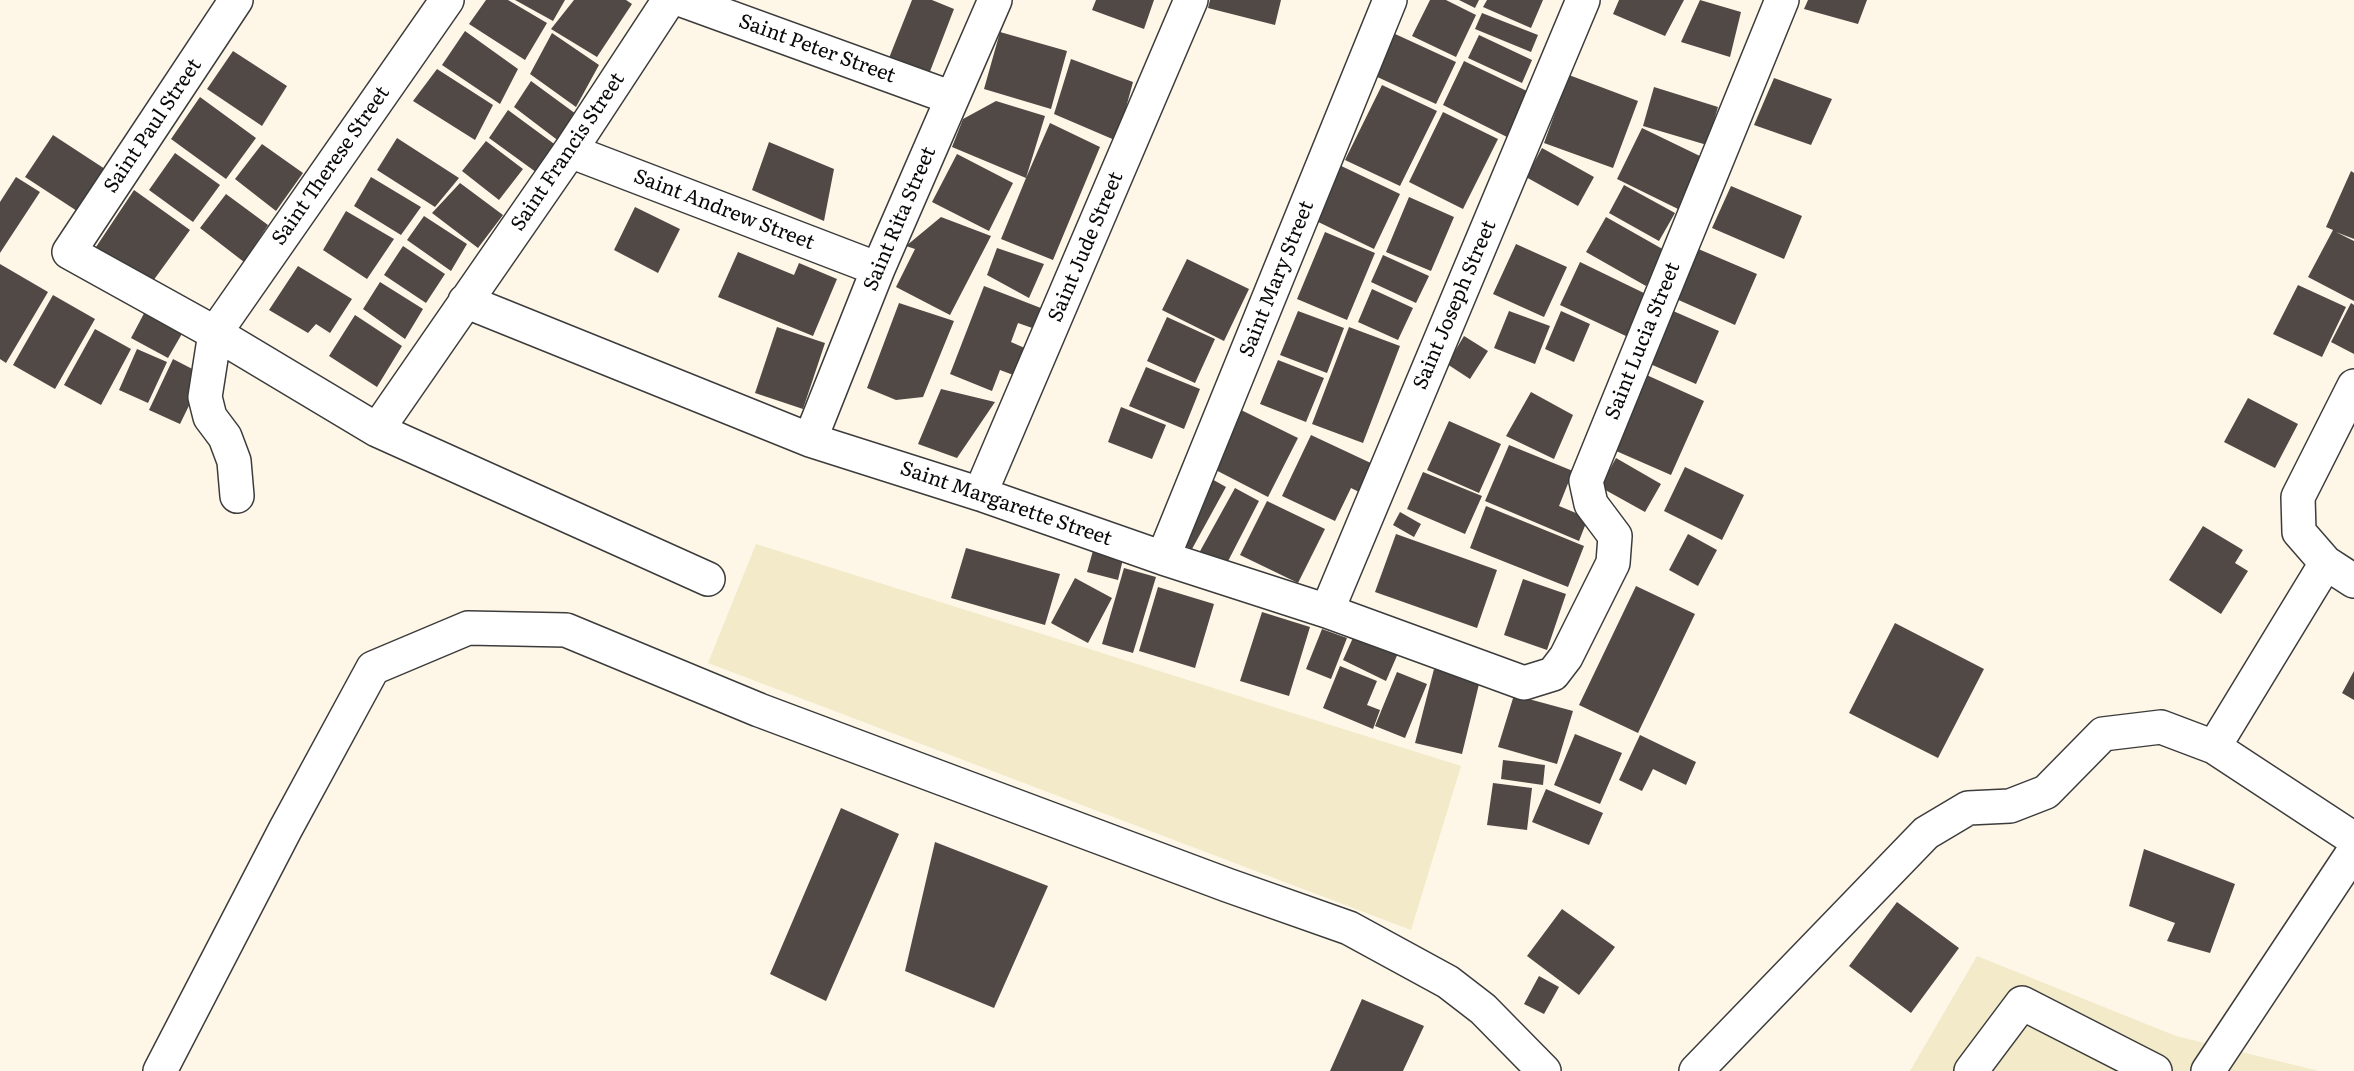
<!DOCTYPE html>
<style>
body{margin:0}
canvas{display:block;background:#fef7e7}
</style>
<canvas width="2354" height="1071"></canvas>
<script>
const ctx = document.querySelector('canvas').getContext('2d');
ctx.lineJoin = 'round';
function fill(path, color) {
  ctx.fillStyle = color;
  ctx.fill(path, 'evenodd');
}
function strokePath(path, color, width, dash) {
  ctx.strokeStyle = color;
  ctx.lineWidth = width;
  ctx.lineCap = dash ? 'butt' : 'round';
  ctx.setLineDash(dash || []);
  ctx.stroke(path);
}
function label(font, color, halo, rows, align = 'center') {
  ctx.font = font + ' Literata,serif';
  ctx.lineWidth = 6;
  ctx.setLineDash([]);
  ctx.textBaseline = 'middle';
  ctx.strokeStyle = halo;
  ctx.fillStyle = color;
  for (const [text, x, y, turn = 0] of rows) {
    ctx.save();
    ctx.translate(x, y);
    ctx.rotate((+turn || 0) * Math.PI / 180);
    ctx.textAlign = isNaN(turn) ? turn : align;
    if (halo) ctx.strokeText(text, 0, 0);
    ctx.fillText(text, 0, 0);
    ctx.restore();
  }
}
fill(new Path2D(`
 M 756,544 L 1461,766 L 1411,930 L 708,663 Z
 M 1977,956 L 2176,1036 L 2319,1071 L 1910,1071 Z`), '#f2eac9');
fill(new Path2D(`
 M 486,0 L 508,0 L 547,23 L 525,60 L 469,24 Z
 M 515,0 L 565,0 L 553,21 Z
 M 574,0 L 626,0 L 632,4 L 597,57 L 551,29 Z
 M 912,0 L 932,0 L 954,9 L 929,74 L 889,58 Z
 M 1096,0 L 1154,0 L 1144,29 L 1092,10 Z
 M 1210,0 L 1281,0 L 1275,25 L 1208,8 Z
 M 1430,0 L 1446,0 L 1476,15 L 1456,57 L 1412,36 Z
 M 1459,0 L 1479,0 L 1475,8 Z
 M 1487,0 L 1543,0 L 1531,28 L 1483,7 Z
 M 1619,0 L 1684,0 L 1665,36 L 1613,14 Z
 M 1700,0 L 1741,12 L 1730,57 L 1681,42 Z
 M 1808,0 L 1867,0 L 1858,24 L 1804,9 Z
 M 1482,13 L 1538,35 L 1531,52 L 1475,29 Z
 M 465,31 L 518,69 L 500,104 L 442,65 Z
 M 1000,32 L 1067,51 L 1051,109 L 984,89 Z
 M 552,33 L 599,65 L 576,107 L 530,74 Z
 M 1393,33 L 1456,62 L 1436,104 L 1373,75 Z
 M 1479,35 L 1532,60 L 1522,83 L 1468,58 Z
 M 233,51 L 287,86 L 262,126 L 207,89 Z
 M 1071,59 L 1133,82 L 1117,141 L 1054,114 Z
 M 1464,61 L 1529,92 L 1507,137 L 1443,105 Z
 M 437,69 L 493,105 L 475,140 L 413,101 Z
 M 1569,75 L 1638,101 L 1613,168 L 1544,143 Z
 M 1774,78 L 1832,99 L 1811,145 L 1754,125 Z
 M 531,81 L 576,114 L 560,142 L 514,107 Z
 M 1382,85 L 1437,111 L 1400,186 L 1345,160 Z
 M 1654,87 L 1718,107 L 1707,145 L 1643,126 Z
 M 200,97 L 256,138 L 226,179 L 171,139 Z
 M 996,101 L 1045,116 L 1026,178 L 1050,123 L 1100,147 L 1053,260 L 1001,239 L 1026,178 L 952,147 L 963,119 Z
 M 508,110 L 557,146 L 540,175 L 489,138 Z
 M 1443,112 L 1498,139 L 1463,209 L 1409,182 Z
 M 1642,128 L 1704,158 L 1678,209 L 1617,179 Z
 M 53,135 L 105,169 L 77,211 L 25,177 Z
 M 397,138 L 459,178 L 435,207 L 377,170 Z
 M 486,141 L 523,169 L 499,200 L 462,171 Z
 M 769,142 L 834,169 L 824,221 L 752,190 Z
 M 262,144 L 303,173 L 276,211 L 235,179 Z
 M 1542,148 L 1594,177 L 1578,206 L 1526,177 Z
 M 175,153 L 220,185 L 193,222 L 149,190 Z
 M 957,154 L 1013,183 L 989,231 L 932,202 Z
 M 1335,163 L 1400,194 L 1374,249 L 1308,217 Z
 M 2351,171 L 2354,173 L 2354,239 L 2336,232 L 2354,241 L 2354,301 L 2308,277 L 2333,230 L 2326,227 Z
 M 16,177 L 40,192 L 0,253 L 0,202 Z
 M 371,177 L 421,207 L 401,235 L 354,206 Z
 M 460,183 L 503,215 L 478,248 L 432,213 Z
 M 1624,185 L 1675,213 L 1659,241 L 1609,213 Z
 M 1731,186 L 1802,216 L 1784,259 L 1712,228 Z
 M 134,190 L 190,230 L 145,292 L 90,256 Z
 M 226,194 L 268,225 L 244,262 L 200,228 Z
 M 1409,197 L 1454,217 L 1431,271 L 1386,252 Z
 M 635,207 L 680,229 L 658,273 L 614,250 Z
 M 346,211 L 394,239 L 367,279 L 323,250 Z
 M 424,216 L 467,244 L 451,271 L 407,240 Z
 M 941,217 L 991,236 L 950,315 L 896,287 L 915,249 L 906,246 Z
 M 1606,217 L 1666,251 L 1646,286 L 1586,252 Z
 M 1325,232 L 1375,253 L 1347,320 L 1297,299 Z
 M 1516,244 L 1567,267 L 1544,317 L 1493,294 Z
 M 403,246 L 445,274 L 426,303 L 384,275 Z
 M 997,248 L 1044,264 L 1029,298 L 987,275 Z
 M 1696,248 L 1757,274 L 1735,325 L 1674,298 Z
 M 738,252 L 794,275 L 799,263 L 837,279 L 813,336 L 718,297 Z
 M 1383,255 L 1429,276 L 1416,303 L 1371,282 Z
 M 1187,259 L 1249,289 L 1224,341 L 1162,310 Z
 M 1580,262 L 1648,295 L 1628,337 L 1560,305 Z
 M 0,264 L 48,292 L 6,363 L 0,359 Z
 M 298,266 L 352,299 L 330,333 L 316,324 L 308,333 L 269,310 Z
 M 380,282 L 423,309 L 405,339 L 363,309 Z
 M 2298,285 L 2346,307 L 2322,357 L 2273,334 Z
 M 984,286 L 1046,310 L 1038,330 L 1018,323 L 1011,342 L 1027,349 L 1016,376 L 1000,370 L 992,391 L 950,374 Z
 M 1372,289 L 1413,308 L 1398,340 L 1358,322 Z
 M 53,295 L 95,319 L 55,389 L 13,365 Z
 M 899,303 L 954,321 L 923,397 L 896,400 L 867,388 Z
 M 2351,303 L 2354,305 L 2354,354 L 2331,342 Z
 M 149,304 L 187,325 L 168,358 L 131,338 Z
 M 1664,307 L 1719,331 L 1696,384 L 1641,360 Z
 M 1298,311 L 1344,328 L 1327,373 L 1280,355 Z
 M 1509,311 L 1550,326 L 1535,364 L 1494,348 Z
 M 1561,311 L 1590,324 L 1574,362 L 1545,349 Z
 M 355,315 L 402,346 L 377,387 L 329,356 Z
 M 1167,317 L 1215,339 L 1195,383 L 1147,361 Z
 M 777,327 L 825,343 L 803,409 L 755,393 Z
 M 1349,327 L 1400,346 L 1363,443 L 1312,424 Z
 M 95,329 L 131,349 L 101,405 L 64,385 Z
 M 1464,336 L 1488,351 L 1470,379 L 1447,364 Z
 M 137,349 L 167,362 L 148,403 L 119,390 Z
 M 173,359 L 204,375 L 180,424 L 149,410 Z
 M 1278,360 L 1324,378 L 1306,422 L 1260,404 Z
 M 1146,367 L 1200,389 L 1184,429 L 1129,406 Z
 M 1640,372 L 1704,401 L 1671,475 L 1607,447 Z
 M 941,389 L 995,402 L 957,458 L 918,444 Z
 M 1531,392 L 1573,415 L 1554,459 L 1506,436 Z
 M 2248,398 L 2298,424 L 2275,468 L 2224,442 Z
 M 1121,407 L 1166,425 L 1152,459 L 1108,442 Z
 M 1235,407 L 1298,438 L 1268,497 L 1206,465 Z
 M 1449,421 L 1501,444 L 1479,493 L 1427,470 Z
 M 1311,435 L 1375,465 L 1361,493 L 1351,488 L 1335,521 L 1282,496 Z
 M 1509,445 L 1573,471 L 1559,506 L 1588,518 L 1579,541 L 1485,501 Z
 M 1616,458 L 1661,484 L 1645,512 L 1600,487 Z
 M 1685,467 L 1744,495 L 1722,540 L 1664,511 Z
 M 1423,472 L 1482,496 L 1465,534 L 1407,509 Z
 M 1203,474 L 1226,487 L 1192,549 L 1175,541 Z
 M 1235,488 L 1259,501 L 1225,567 L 1199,553 Z
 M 1267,501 L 1325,529 L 1298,583 L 1240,555 Z
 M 1486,506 L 1584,546 L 1568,587 L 1470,548 Z
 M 1400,512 L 1421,524 L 1414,537 L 1393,525 Z
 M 2203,526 L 2243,550 L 2235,563 L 2248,571 L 2221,614 L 2169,580 Z
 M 1396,534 L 1497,570 L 1477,628 L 1375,592 Z
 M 1688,534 L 1717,550 L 1698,586 L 1669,570 Z
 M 1094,547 L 1124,555 L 1118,580 L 1087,572 Z
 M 966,548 L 1060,574 L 1045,625 L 951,598 Z
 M 1124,568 L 1156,577 L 1133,653 L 1102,644 Z
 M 1075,578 L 1112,598 L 1088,643 L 1051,623 Z
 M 1523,579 L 1566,594 L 1547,650 L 1504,635 Z
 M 1636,586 L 1695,614 L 1638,733 L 1579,705 Z
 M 1158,587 L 1214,604 L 1195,668 L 1139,651 Z
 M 1262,612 L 1310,627 L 1289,696 L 1240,681 Z
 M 1895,623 L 1984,669 L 1938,758 L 1849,713 Z
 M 1322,629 L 1347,638 L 1331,679 L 1306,669 Z
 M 1356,631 L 1399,651 L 1386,681 L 1343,660 Z
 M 1340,666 L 1377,681 L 1367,705 L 1380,710 L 1373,729 L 1323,708 Z
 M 1434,669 L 1480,680 L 1462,754 L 1415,743 Z
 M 2354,671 L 2354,700 L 2342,693 Z
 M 1397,672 L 1427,684 L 1405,738 L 1375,726 Z
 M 1514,695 L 1573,711 L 1557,764 L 1498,747 Z
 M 1575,734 L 1622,753 L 1600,804 L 1554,785 Z
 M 1640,735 L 1696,762 L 1686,785 L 1653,769 L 1642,791 L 1619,780 Z
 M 1503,760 L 1545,765 L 1543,785 L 1501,779 Z
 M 1493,783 L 1532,788 L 1527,830 L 1487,825 Z
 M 1546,789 L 1603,813 L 1589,845 L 1532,822 Z
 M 841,808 L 899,834 L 826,1001 L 770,974 Z
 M 935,842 L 1048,886 L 994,1008 L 905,971 Z
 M 2144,849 L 2235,884 L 2210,953 L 2167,941 L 2175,923 L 2129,906 Z
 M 1897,902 L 1959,948 L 1911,1013 L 1849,966 Z
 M 1562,909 L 1615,947 L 1579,995 L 1527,956 Z
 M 1539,976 L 1559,987 L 1544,1014 L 1524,1004 Z
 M 1362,999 L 1424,1026 L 1403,1071 L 1330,1071 Z`), '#514946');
const minor = new Path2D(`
 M 236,0 L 69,252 L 215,333 L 377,430 L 708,579
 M 682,0 L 952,98
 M 570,151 L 878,269
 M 465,301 L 810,440 L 980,494 L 1163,558 L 1327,611 L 1524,683 L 1553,674 L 1566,657 L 1613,563 L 1615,536 L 1591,504 L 1586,481 L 1782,0
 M 2354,386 L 2298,497 L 2299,532 L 2326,563 L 2354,581
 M 377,430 L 570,151 L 669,0
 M 810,440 L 878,269 L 995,0
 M 980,494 L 1191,0
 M 237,496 L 234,461 L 225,437 L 210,417 L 205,397 L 215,333 L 447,0
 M 1163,558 L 1390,0
 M 1327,611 L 1583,0
 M 2214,747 L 2326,563
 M 160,1071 L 285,830 L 373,668 L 468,628 L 566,630 L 759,710 L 1227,885 L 1349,928 L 1448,982 L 1483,1009 L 1544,1071
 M 1696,1071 L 1926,833 L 1968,808 L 2010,806 L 2046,792 L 2103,734 L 2161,727 L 2214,747 L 2354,839
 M 1971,1071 L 2022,1003 L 2155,1071
 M 2208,1071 L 2354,851`);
strokePath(minor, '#3c3c3c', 36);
strokePath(minor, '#fff', 33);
label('20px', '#090909', '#fff', [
 ["Saint Peter Street",817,49,20],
 ["Saint Paul Street",153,126,-56],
 ["Saint Francis Street",568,152,-56],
 ["Saint Therese Street",331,166,-55],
 ["Saint Andrew Street",724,210,21],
 ["Saint Rita Street",900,219,-67],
 ["Saint Jude Street",1086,247,-67],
 ["Saint Mary Street",1277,279,-68],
 ["Saint Joseph Street",1455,305,-67],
 ["Saint Lucia Street",1643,341,-68],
 ["Saint Margarette Street",1006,504,19]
]);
</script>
